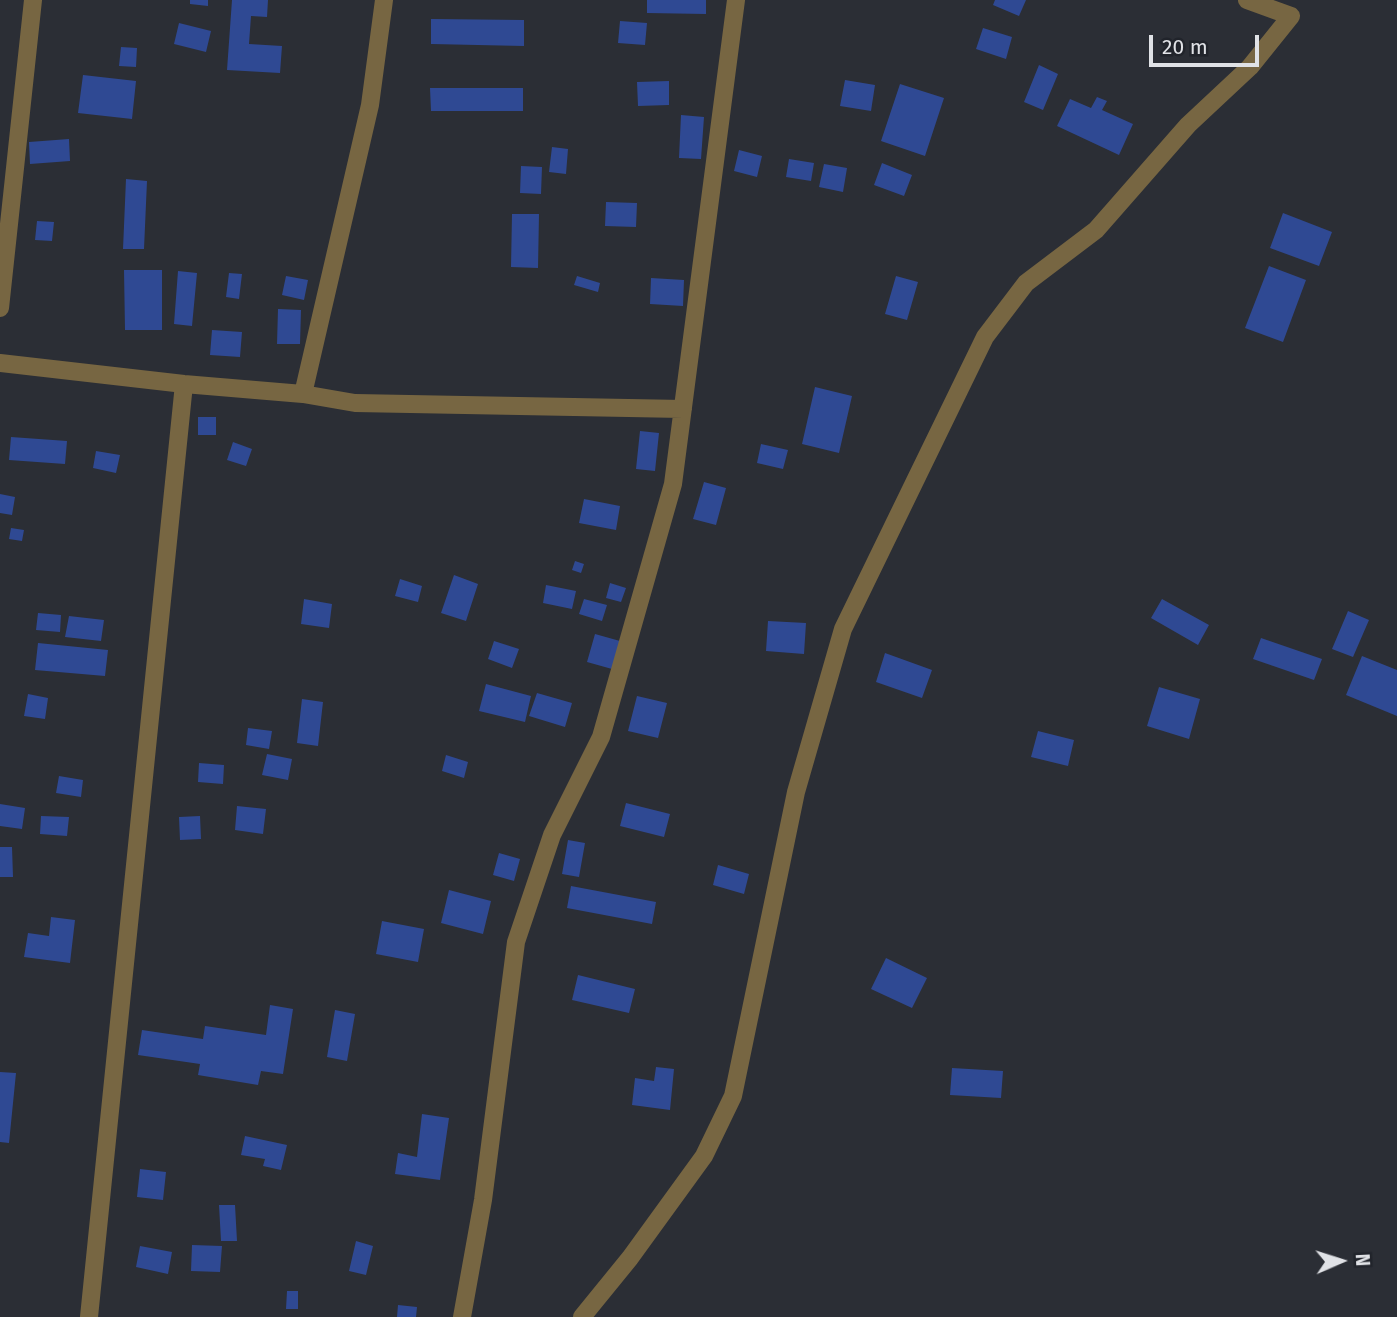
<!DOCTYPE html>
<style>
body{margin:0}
#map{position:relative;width:1397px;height:1317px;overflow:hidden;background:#2b2e35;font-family:"Fira Sans",sans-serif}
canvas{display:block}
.north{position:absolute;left:1306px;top:1226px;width:70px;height:70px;-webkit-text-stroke:5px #21242b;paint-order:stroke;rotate:87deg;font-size:19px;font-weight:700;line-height:28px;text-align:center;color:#e0e2e6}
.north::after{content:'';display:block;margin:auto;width:24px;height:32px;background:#e0e2e6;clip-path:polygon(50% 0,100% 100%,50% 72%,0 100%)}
.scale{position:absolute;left:1149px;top:35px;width:110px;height:32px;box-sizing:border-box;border:4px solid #e0e2e6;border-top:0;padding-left:9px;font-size:21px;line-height:24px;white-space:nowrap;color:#e0e2e6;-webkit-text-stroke:5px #21242b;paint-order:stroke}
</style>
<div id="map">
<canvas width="1397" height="1317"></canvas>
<div class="north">N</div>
<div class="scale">20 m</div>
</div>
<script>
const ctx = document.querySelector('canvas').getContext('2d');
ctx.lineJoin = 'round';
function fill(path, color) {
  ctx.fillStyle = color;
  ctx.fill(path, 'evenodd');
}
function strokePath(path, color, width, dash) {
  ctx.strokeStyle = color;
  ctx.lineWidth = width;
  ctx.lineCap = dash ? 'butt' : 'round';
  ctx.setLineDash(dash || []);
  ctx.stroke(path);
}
fill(new Path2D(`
 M 190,0 L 208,0 L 208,6 L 190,4 Z
 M 232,0 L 268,0 L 267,17 L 251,16 L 249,44 L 282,46 L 280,73 L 227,70 Z
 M 647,0 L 706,0 L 706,14 L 647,13 Z
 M 995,0 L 1026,0 L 1019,16 L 993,5 Z
 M 431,19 L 524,20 L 524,46 L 431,44 Z
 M 620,21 L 647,23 L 645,45 L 618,43 Z
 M 179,23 L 211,31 L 206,52 L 174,44 Z
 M 983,28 L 1012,37 L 1006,59 L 976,49 Z
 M 121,47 L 137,48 L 136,67 L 119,66 Z
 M 1039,65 L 1058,74 L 1043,110 L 1024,102 Z
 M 83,75 L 136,81 L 132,119 L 78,113 Z
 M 845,80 L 875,85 L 871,111 L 840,106 Z
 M 669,81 L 669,105 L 638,106 L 637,82 Z
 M 900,84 L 944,98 L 925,156 L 881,141 Z
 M 430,88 L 523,88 L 523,111 L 431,111 Z
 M 1097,97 L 1107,101 L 1102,110 L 1133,124 L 1119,155 L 1057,126 L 1070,99 L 1091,108 Z
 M 681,115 L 704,117 L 701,159 L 679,158 Z
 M 69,139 L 70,161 L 30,164 L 29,142 Z
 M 552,147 L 568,149 L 566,174 L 549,172 Z
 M 739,150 L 762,156 L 757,177 L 734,171 Z
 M 789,159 L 814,163 L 811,181 L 786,177 Z
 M 882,163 L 912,175 L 904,196 L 874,185 Z
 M 824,164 L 847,168 L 843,192 L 819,187 Z
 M 521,166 L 542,167 L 541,194 L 520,193 Z
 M 126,179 L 147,181 L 144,249 L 123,249 Z
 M 606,202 L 637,203 L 636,227 L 605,226 Z
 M 1283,213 L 1332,232 L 1319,266 L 1270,248 Z
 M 512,214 L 539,214 L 538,268 L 511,267 Z
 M 37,221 L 54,222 L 52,241 L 35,240 Z
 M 1269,266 L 1306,280 L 1283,342 L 1245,328 Z
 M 124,270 L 162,270 L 162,330 L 125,330 Z
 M 178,271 L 197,273 L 192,326 L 174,324 Z
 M 229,273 L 242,274 L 239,299 L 226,297 Z
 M 286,276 L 308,280 L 304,300 L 282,295 Z
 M 577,276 L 600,283 L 598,292 L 574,285 Z
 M 896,276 L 918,282 L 907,320 L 885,314 Z
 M 651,278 L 684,280 L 683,306 L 650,304 Z
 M 278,309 L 301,310 L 300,344 L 277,344 Z
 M 212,330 L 242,332 L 240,357 L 210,355 Z
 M 815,387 L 852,396 L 839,453 L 802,444 Z
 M 198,417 L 216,417 L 216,435 L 198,435 Z
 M 640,431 L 659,433 L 655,471 L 636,469 Z
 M 11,437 L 67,441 L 65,464 L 9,460 Z
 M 233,442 L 252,449 L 246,466 L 227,460 Z
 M 761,444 L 788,450 L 783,469 L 757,463 Z
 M 96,451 L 120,455 L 116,473 L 93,468 Z
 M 704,482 L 726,488 L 716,525 L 693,519 Z
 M 0,494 L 15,497 L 12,515 L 0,513 Z
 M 584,499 L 620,506 L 616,530 L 579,523 Z
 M 11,528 L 24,530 L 22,541 L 9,539 Z
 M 575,561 L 584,564 L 581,573 L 572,570 Z
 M 454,575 L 478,584 L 466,621 L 441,613 Z
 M 400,579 L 422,586 L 418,602 L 395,596 Z
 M 610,583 L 626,588 L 621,602 L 606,598 Z
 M 546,585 L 576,591 L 572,609 L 543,603 Z
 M 304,599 L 332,604 L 329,628 L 301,624 Z
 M 584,599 L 607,605 L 602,621 L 579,614 Z
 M 1162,599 L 1209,625 L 1198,645 L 1151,618 Z
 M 1348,611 L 1369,620 L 1353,657 L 1332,649 Z
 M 38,613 L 61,615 L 60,632 L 36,630 Z
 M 69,616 L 104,620 L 101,641 L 65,637 Z
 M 768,621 L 806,623 L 804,654 L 766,651 Z
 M 595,634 L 620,641 L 612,669 L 587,662 Z
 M 1261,638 L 1322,659 L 1314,680 L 1253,659 Z
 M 494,641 L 519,649 L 512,668 L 488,659 Z
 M 38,643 L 108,650 L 105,676 L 35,670 Z
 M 885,653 L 932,670 L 922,698 L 876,682 Z
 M 1362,656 L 1397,670 L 1397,716 L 1346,695 Z
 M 486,684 L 531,696 L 525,722 L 479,711 Z
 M 1159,687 L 1200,699 L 1189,739 L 1147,726 Z
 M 537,693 L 572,703 L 565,727 L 529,716 Z
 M 28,694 L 48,698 L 45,719 L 24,716 Z
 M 637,696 L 667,703 L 658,738 L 628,731 Z
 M 302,699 L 323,702 L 318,746 L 297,743 Z
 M 248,728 L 272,731 L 269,749 L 246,745 Z
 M 1038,731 L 1074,740 L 1068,766 L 1031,757 Z
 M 267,754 L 292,759 L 288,780 L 262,775 Z
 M 446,755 L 468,762 L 464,778 L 442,771 Z
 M 199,763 L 224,765 L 223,784 L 198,782 Z
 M 59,776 L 83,780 L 81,797 L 56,793 Z
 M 626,803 L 670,814 L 664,837 L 620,826 Z
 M 0,804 L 25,808 L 22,829 L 0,826 Z
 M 237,806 L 266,809 L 263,834 L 235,830 Z
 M 41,816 L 69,817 L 67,836 L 40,834 Z
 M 200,816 L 201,839 L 180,840 L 179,817 Z
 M 568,840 L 585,843 L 579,877 L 562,874 Z
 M 0,847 L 12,847 L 13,877 L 0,877 Z
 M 499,853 L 520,859 L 514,881 L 493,875 Z
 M 718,865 L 749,874 L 744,894 L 713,885 Z
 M 571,886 L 656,902 L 652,924 L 567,908 Z
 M 449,890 L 491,901 L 483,934 L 441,923 Z
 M 51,917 L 75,920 L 70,963 L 24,957 L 28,933 L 49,936 Z
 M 382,921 L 424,929 L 418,962 L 376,954 Z
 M 886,958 L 927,978 L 912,1008 L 871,989 Z
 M 578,975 L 635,989 L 629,1013 L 572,1000 Z
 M 270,1005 L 293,1009 L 283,1074 L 261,1071 L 258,1085 L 198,1075 L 200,1064 L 138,1055 L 142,1030 L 203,1039 L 205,1026 L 266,1035 Z
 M 335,1010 L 355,1014 L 347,1061 L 327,1057 Z
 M 656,1067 L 674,1069 L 670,1110 L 632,1105 L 635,1078 L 654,1081 Z
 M 952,1068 L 1003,1071 L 1001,1098 L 950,1095 Z
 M 0,1072 L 16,1073 L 9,1143 L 0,1142 Z
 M 422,1114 L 449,1118 L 440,1180 L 395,1174 L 398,1153 L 417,1157 Z
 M 245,1136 L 287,1145 L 281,1170 L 263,1166 L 265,1159 L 241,1155 Z
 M 140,1169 L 166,1172 L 163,1200 L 137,1197 Z
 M 219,1205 L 235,1205 L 237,1241 L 221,1241 Z
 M 356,1241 L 373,1246 L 366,1275 L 349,1271 Z
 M 192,1245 L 222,1246 L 220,1272 L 191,1271 Z
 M 140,1246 L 172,1252 L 168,1274 L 136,1267 Z
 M 287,1291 L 298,1291 L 298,1309 L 286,1309 Z
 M 398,1305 L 417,1307 L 416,1317 L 397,1317 Z`), '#2f4993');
strokePath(new Path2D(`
 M 0,308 L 33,0
 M 0,363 L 184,384 L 303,394 L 355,403 L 683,409
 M 303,394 L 370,105 L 384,0
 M 89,1317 L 184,384
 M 462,1317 L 483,1200 L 516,942 L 552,835 L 601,737 L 673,484 L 736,0
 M 582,1317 L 630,1258 L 704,1156 L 733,1096 L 796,792 L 843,629 L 985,337 L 1026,283 L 1096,230 L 1188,125 L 1250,67 L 1291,16 L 1247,0`), '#776642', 18);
</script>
